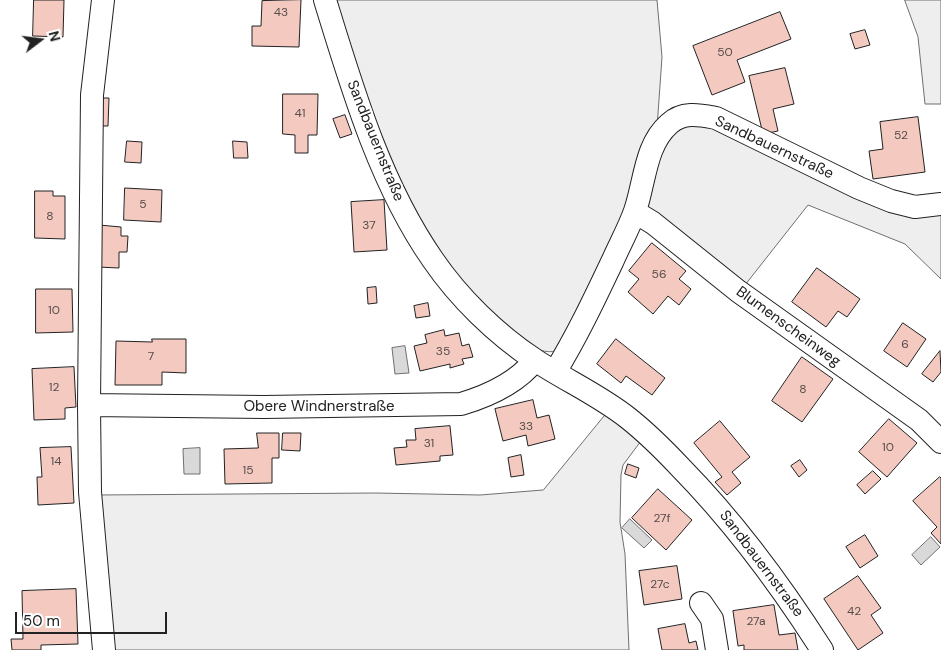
<!DOCTYPE html>
<meta charset="utf-8">
<style>
body{margin:0}
#map{position:relative;width:941px;height:650px;overflow:hidden;background:#fff;font-family:"DM Sans",sans-serif}
canvas{display:block}
.north{position:absolute;left:15px;top:15px;width:50px;height:50px;-webkit-text-stroke:4px #fff;paint-order:stroke;rotate:75deg;font-size:14px;font-weight:700;line-height:20px;text-align:center;color:#222}
.north::after{content:'';display:block;margin:auto;width:18px;height:22px;background:#222;clip-path:polygon(50% 0,100% 100%,50% 72%,0 100%)}
.scale{position:absolute;left:15px;top:612px;width:152px;height:22px;box-sizing:border-box;border:2px solid #222;border-top:0;padding-left:6px;font-size:15px;line-height:18px;white-space:nowrap;color:#222;-webkit-text-stroke:4px #fff;paint-order:stroke}
</style>
<div id="map">
<canvas width="941" height="650"></canvas>
<div class="north">N</div>
<div class="scale">50 m</div>
</div>
<script>
const ctx = document.querySelector('canvas').getContext('2d');
ctx.lineJoin = 'round';
function fill(path, color) {
  ctx.fillStyle = color;
  ctx.fill(path, 'evenodd');
}
function strokePath(path, color, width, dash) {
  ctx.strokeStyle = color;
  ctx.lineWidth = width;
  ctx.lineCap = dash ? 'butt' : 'round';
  ctx.setLineDash(dash || []);
  ctx.stroke(path);
}
function label(font, color, halo, rows, align = 'center') {
  ctx.font = font + ' "DM Sans",sans-serif';
  ctx.lineWidth = 4;
  ctx.setLineDash([]);
  ctx.textBaseline = 'middle';
  ctx.strokeStyle = halo;
  ctx.fillStyle = color;
  for (const [text, x, y, turn = 0] of rows) {
    ctx.save();
    ctx.translate(x, y);
    ctx.rotate((+turn || 0) * Math.PI / 180);
    ctx.textAlign = isNaN(turn) ? turn : align;
    if (halo) ctx.strokeText(text, 0, 0);
    ctx.fillText(text, 0, 0);
    ctx.restore();
  }
}
const green = new Path2D(`
 M 334,0 L 657,0 L 662,57 L 657,128 L 628,213 L 556,351 C 536,356 512,334 499,320 C 485,306 468,293 456,277 C 394,197 365,95 334,0 Z
 M 905,0 L 941,0 L 941,104 L 925,104 L 918,37 Z
 M 691,120 L 941,210 L 941,279 L 905,244 L 808,205 L 745,285 L 648,207 L 663,142 Z
 M 607,413 L 641,441 L 623,465 L 621,475 L 620,522 L 625,554 L 629,650 L 109,650 L 97,495 L 375,493 L 480,495 L 543,490 Z`);
fill(green, '#eee');
strokePath(green, '#6f6f6f', 1);
const water = new Path2D(`
 M 405,346 L 409,373 L 395,374 L 392,348 Z
 M 200,448 L 200,474 L 184,474 L 183,449 Z
 M 630,519 L 652,540 L 644,548 L 622,528 Z
 M 931,537 L 940,547 L 921,565 L 912,555 Z`);
fill(water, '#d9d9d9');
strokePath(water, '#6f6f6f', 1);
const building = new Path2D(`
 M 34,0 L 64,0 L 63,37 L 33,36 Z
 M 301,0 L 299,47 L 252,46 L 252,26 L 261,26 L 262,1 Z
 M 780,12 L 791,39 L 737,60 L 745,82 L 712,95 L 693,46 Z
 M 865,30 L 870,45 L 855,49 L 850,34 Z
 M 785,68 L 794,104 L 773,109 L 778,131 L 763,134 L 749,76 Z
 M 283,94 L 318,94 L 317,135 L 308,135 L 308,153 L 295,153 L 295,135 L 283,134 Z
 M 102,98 L 109,98 L 108,126 L 101,126 Z
 M 345,115 L 352,134 L 340,138 L 333,119 Z
 M 918,117 L 925,172 L 873,179 L 869,151 L 883,149 L 880,122 Z
 M 127,141 L 142,142 L 141,163 L 125,162 Z
 M 233,141 L 247,142 L 248,158 L 234,158 Z
 M 125,188 L 162,190 L 161,222 L 124,220 Z
 M 35,191 L 53,191 L 53,196 L 65,196 L 65,239 L 35,238 Z
 M 384,200 L 387,250 L 354,252 L 351,202 Z
 M 99,225 L 121,227 L 121,236 L 128,236 L 127,252 L 119,252 L 119,268 L 97,267 Z
 M 652,243 L 686,271 L 679,279 L 691,289 L 679,305 L 668,296 L 653,314 L 628,292 L 639,279 L 629,271 Z
 M 817,268 L 860,299 L 847,317 L 838,311 L 826,327 L 792,302 Z
 M 376,287 L 377,303 L 368,304 L 367,288 Z
 M 36,289 L 72,289 L 73,332 L 36,333 Z
 M 428,303 L 430,316 L 416,318 L 414,306 Z
 M 903,323 L 926,339 L 907,367 L 884,351 Z
 M 444,330 L 445,336 L 459,333 L 462,346 L 469,344 L 473,357 L 462,359 L 464,364 L 450,368 L 450,364 L 420,371 L 414,346 L 427,343 L 425,335 Z
 M 152,339 L 186,339 L 186,373 L 162,372 L 162,385 L 115,385 L 116,341 L 152,342 Z
 M 616,339 L 665,378 L 652,395 L 626,376 L 621,383 L 597,364 Z
 M 940,351 L 941,372 L 933,382 L 922,374 Z
 M 802,357 L 833,379 L 802,422 L 772,401 Z
 M 74,367 L 76,407 L 65,408 L 65,419 L 34,420 L 32,369 Z
 M 533,400 L 537,418 L 549,415 L 555,439 L 528,446 L 526,435 L 503,441 L 495,409 Z
 M 889,419 L 917,443 L 887,477 L 859,452 Z
 M 720,421 L 750,457 L 732,472 L 741,483 L 727,495 L 715,482 L 722,477 L 694,443 Z
 M 450,426 L 453,455 L 440,456 L 440,461 L 396,465 L 394,448 L 407,447 L 406,440 L 416,440 L 415,429 Z
 M 257,433 L 279,433 L 279,458 L 272,458 L 272,483 L 225,484 L 224,449 L 258,448 Z
 M 283,433 L 301,433 L 300,451 L 282,450 Z
 M 71,447 L 74,503 L 38,505 L 37,477 L 42,477 L 40,448 Z
 M 521,455 L 524,475 L 511,477 L 508,458 Z
 M 800,460 L 807,470 L 799,477 L 791,466 Z
 M 628,464 L 639,468 L 636,478 L 625,474 Z
 M 873,471 L 881,479 L 865,494 L 857,485 Z
 M 940,477 L 941,478 L 941,544 L 931,533 L 937,527 L 913,501 Z
 M 658,489 L 692,520 L 666,550 L 632,518 Z
 M 865,535 L 878,556 L 860,568 L 846,547 Z
 M 677,566 L 682,599 L 644,605 L 639,571 Z
 M 858,576 L 881,608 L 871,615 L 883,633 L 858,650 L 824,599 Z
 M 76,589 L 78,644 L 41,645 L 41,650 L 12,650 L 11,639 L 23,639 L 22,591 Z
 M 774,605 L 779,635 L 795,633 L 798,650 L 744,650 L 744,645 L 738,646 L 733,611 Z
 M 685,624 L 689,643 L 696,641 L 698,650 L 662,650 L 658,629 Z`);
fill(building, '#f3c9c0');
strokePath(building, '#222', 1);
const minor = new Path2D(`
 M 103,0 L 92,95 L 89,405 L 90,492 L 104,650
 M 325,0 C 352,88 380,184 433,260 C 459,298 496,334 535,360 C 565,380 599,395 628,418 C 647,433 664,450 680,467 C 735,523 780,584 822,650
 M 635,212 L 653,223 L 738,291 L 919,420 L 941,442
 M 555,372 C 577,336 595,298 613,260 C 620,244 629,228 635,211 C 645,182 645,145 669,124 C 683,111 700,115 716,118 L 859,188 L 891,201 L 915,207 L 941,204
 M 89,405 L 264,407 L 461,404 C 488,396 517,383 535,360
 M 701,603 L 712,619 L 717,650`);
strokePath(minor, '#222', 24);
strokePath(minor, '#fff', 22);
label('12px', '#564c4a', null, [
 ["43",281,13],
 ["50",725,53],
 ["41",300,114],
 ["52",901,136],
 ["5",143,205],
 ["8",50,217],
 ["37",369,226],
 ["56",659,275],
 ["10",54,311],
 ["6",905,345],
 ["35",443,352],
 ["7",151,357],
 ["12",54,388],
 ["8",803,390],
 ["33",526,427],
 ["31",429,444],
 ["10",888,448],
 ["14",56,462],
 ["15",248,471],
 ["27f",662,519],
 ["27c",660,585],
 ["42",854,612],
 ["27a",756,622]
]);
label('15px', '#222', '#fff', [
 ["Sandbauernstraße",375,141,68],
 ["Sandbauernstraße",774,148,25],
 ["Blumenscheinweg",788,327,36],
 ["Obere Windnerstraße",319,407],
 ["Sandbauernstraße",761,564,53]
]);
</script>
